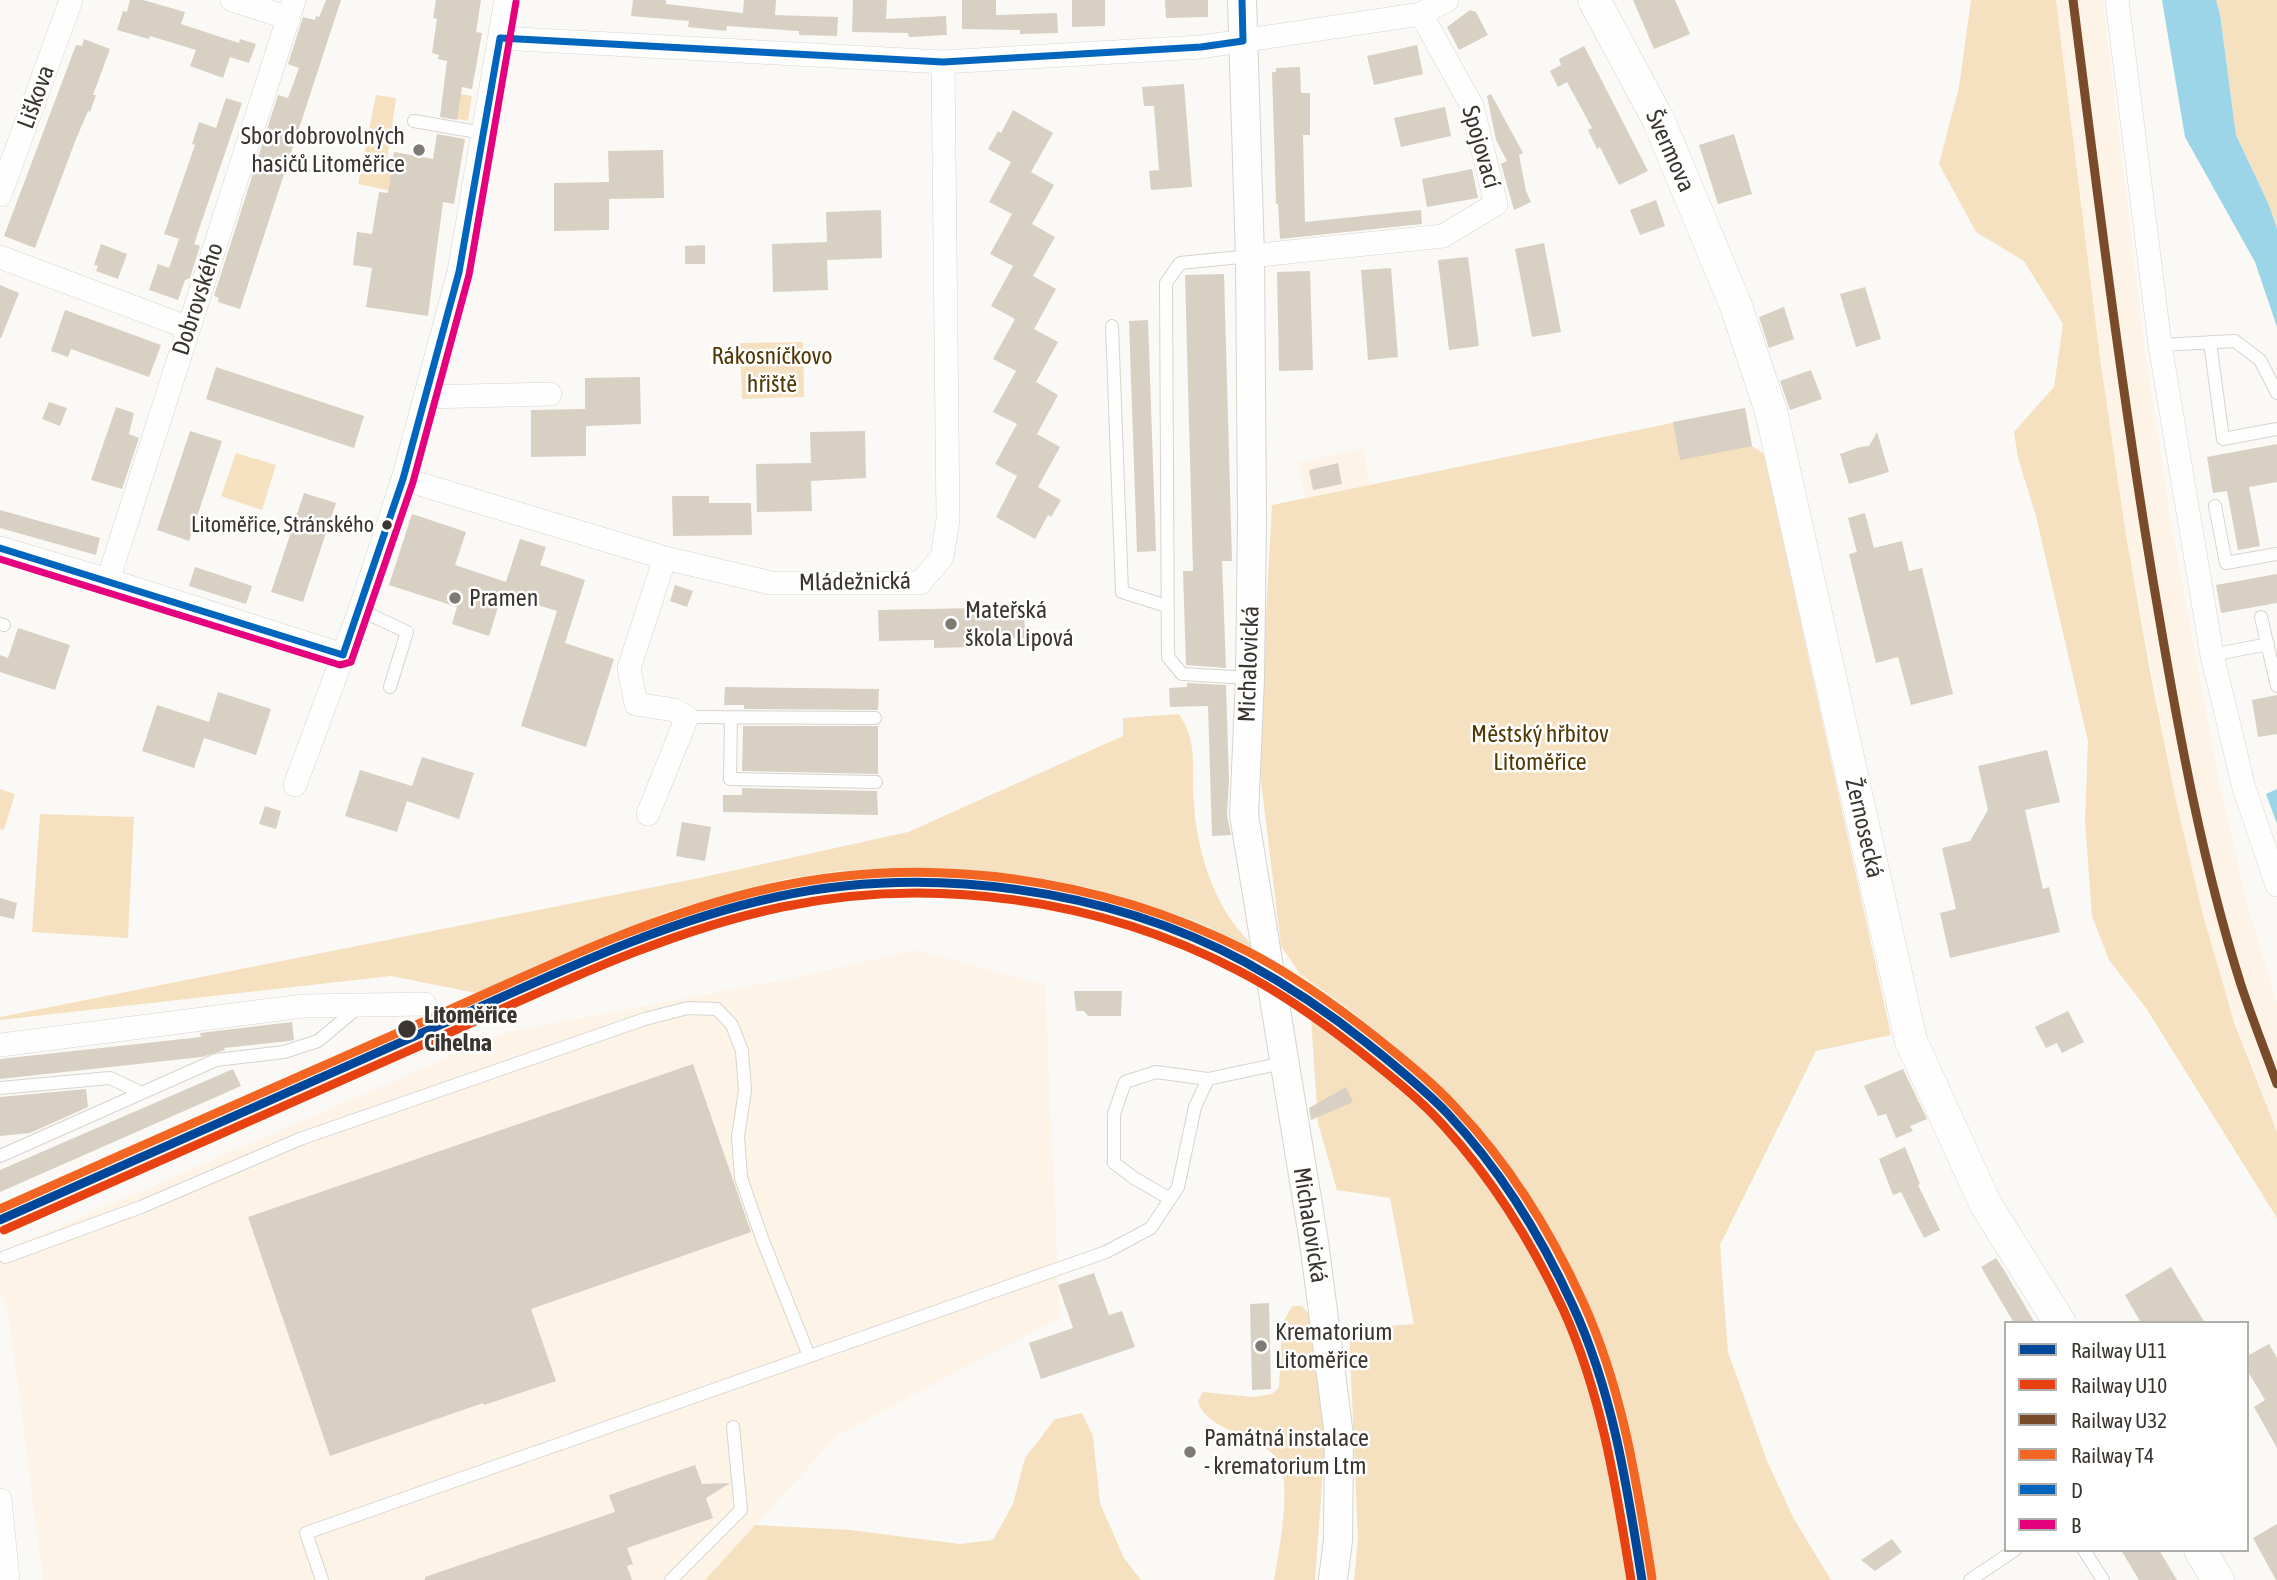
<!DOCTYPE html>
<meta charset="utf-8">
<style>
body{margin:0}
#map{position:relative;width:2277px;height:1580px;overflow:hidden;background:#fbf9f5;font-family:"Asap Condensed",sans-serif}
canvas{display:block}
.legend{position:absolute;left:2004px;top:1321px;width:245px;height:231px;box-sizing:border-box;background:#fff;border:2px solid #b0aeab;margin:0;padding:9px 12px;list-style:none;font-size:21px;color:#3a352e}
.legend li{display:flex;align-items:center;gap:14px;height:35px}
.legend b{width:35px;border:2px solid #b0aeab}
</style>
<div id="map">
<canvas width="2277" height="1580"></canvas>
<ul class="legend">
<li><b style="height:9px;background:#00479a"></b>Railway U11</li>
<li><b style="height:9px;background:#e74011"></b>Railway U10</li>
<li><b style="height:9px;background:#7a4b2a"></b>Railway U32</li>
<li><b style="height:9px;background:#f26522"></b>Railway T4</li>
<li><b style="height:9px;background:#0065bd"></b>D</li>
<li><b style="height:9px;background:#e5007d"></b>B</li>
</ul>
</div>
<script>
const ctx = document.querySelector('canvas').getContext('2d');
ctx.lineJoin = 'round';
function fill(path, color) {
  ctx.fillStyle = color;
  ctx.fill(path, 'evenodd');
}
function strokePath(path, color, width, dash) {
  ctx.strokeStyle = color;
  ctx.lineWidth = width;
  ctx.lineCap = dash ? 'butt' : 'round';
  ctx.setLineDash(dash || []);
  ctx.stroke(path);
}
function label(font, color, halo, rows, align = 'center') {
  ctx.font = font + ' "Asap Condensed",sans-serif';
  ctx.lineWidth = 5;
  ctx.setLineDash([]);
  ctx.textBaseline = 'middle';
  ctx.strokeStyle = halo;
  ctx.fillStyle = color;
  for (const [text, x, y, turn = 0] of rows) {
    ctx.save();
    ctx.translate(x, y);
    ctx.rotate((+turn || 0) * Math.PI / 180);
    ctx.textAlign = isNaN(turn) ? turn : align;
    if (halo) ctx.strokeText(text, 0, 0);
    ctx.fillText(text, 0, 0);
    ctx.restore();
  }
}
fill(new Path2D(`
 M 2056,0 L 2103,0 L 2145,352 L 2172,528 L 2220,786 L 2247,903 L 2277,1004 L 2277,1132 L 2225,993 L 2203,915 L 2175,796 L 2126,535 L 2100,358 Z
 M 1363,448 L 1370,485 L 1306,498 L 1298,463 Z
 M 939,868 L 1046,879 L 1094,889 L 1194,920 L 1300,974 L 1341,1003 L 1425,1072 L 1463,1108 L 1522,1183 L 1576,1278 L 1599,1329 L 1614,1369 L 1637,1465 L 1657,1580 L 1627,1580 L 1608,1471 L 1585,1378 L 1572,1340 L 1550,1291 L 1497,1200 L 1441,1128 L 1366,1061 L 1323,1027 L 1284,1000 L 1182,948 L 1088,918 L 991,902 L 938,898 L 893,898 L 848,900 L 791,908 L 736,922 L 678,939 L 590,975 L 0,1236 L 0,1204 L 579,947 L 669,911 L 785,879 L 846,870 Z
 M 916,950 L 1045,985 L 1060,1318 L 839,1434 L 705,1580 L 43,1580 L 8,1311 L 0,1296 L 0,1252 L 506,1032 L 793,978 Z`), '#fdf4e7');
fill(new Path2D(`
 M 1971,0 L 2056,0 L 2100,358 L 2126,535 L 2151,677 L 2175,796 L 2203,915 L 2234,1022 L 2277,1132 L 2277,1218 L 2146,1008 L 2109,960 L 2092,916 L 2085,821 L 2088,741 L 2036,516 L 2018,458 L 2014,432 L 2054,387 L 2063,324 L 2024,261 L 1976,232 L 1939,164 L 1959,87 Z
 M 2216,0 L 2277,0 L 2277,229 L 2269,205 L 2236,135 L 2220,14 Z
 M 461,94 L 472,96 L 468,121 L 443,116 Z
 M 376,95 L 396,98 L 387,161 L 393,163 L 389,186 L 426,193 L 425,198 L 358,184 Z
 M 803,342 L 804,397 L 742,399 L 740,343 Z
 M 1745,408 L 1752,446 L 1764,454 L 1891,1035 L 1816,1051 L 1720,1245 L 1728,1352 L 1767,1461 L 1794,1519 L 1831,1580 L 1657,1580 L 1637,1465 L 1613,1369 L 1599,1329 L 1576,1278 L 1546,1224 L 1522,1183 L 1463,1108 L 1385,1038 L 1341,1003 L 1300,974 L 1281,946 L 1258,757 L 1272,505 Z
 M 236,453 L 276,465 L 262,510 L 221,496 Z
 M 1179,714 C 1199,743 1191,770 1194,803 C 1196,840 1207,880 1226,912 C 1234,926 1246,938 1256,950 L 1194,920 L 1094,889 L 1046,879 L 939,868 L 846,870 L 785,879 L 669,911 L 476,993 L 391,976 L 0,1020 L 0,1017 L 704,877 L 908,832 L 1123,736 L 1123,718 Z
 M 0,789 L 15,794 L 4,830 L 0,829 Z
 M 40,814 L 134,817 L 128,938 L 32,932 Z
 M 1311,1018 C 1356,1050 1402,1088 1440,1127 C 1501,1191 1559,1294 1585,1378 C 1605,1444 1615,1512 1627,1580 L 1354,1580 L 1358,1540 L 1349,1329 L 1414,1324 L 1390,1198 L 1337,1190 L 1318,1123 Z
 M 1292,1306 L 1302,1306 L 1311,1317 L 1326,1430 L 1315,1580 L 1274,1580 C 1279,1553 1290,1491 1281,1466 C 1269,1434 1206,1434 1198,1401 L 1203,1392 L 1252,1397 L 1272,1394 L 1279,1387 L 1282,1324 Z
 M 1082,1413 L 1093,1436 L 1100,1503 L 1124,1558 L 1141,1580 L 705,1580 L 755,1525 L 850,1530 L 960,1544 L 993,1540 L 1013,1504 L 1025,1458 L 1055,1419 Z`), '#f5e1c0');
fill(new Path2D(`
 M 2162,0 L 2216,0 L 2220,14 L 2236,135 L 2269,205 L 2277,229 L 2277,327 L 2255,262 L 2185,137 Z
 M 2277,789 L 2277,824 L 2266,794 Z`), '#9bd5e7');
fill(new Path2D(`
 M 130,0 L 143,0 L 185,12 L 181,24 L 239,43 L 240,39 L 256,44 L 249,63 L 230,57 L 223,78 L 190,66 L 196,50 L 150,36 L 149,39 L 117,30 L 123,11 L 127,12 Z
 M 326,0 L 341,0 L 240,309 L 218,302 L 219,298 L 214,296 L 278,95 L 288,98 L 299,68 L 288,64 L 303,17 L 315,20 L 316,16 L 319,17 Z
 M 436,0 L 481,0 L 476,32 L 482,33 L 472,89 L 462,87 L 457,120 L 440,117 L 447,61 L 438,59 L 439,55 L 432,53 L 437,19 L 433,18 Z
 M 633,0 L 666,0 L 666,4 L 743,13 L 744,0 L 776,0 L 775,15 L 838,17 L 837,36 L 799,35 L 799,31 L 727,26 L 726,31 L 688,27 L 689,21 L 631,16 Z
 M 853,0 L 887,0 L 886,19 L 946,16 L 947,35 L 909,37 L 908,33 L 852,32 Z
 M 962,0 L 996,0 L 996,15 L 1057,13 L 1058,33 L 1020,34 L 1020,30 L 962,29 Z
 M 1072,0 L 1105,0 L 1105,26 L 1072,27 Z
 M 1165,0 L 1208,0 L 1208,17 L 1166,18 Z
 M 1633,0 L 1675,0 L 1690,34 L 1654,49 Z
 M 1470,10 L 1476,12 L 1488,35 L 1459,50 L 1447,27 Z
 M 84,39 L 110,49 L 93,95 L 96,95 L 90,112 L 88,111 L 76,139 L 35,248 L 4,236 L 76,45 L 82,46 Z
 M 1417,45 L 1423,74 L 1374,85 L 1367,56 Z
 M 1584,46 L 1648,171 L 1619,185 L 1600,147 L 1597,149 L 1588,130 L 1592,128 L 1567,82 L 1558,87 L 1550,71 L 1561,65 L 1559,59 Z
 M 1300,67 L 1301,93 L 1310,93 L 1310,135 L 1303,135 L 1305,222 L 1421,210 L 1422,224 L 1280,239 L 1278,204 L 1276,204 L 1272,72 L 1276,72 L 1276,68 Z
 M 1184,84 L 1192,187 L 1151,190 L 1149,171 L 1159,170 L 1154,106 L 1144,106 L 1142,87 Z
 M 1491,94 L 1523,153 L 1519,155 L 1526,191 L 1531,202 L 1514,210 L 1501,164 L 1507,161 L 1496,140 L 1487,96 Z
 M 226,98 L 242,103 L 194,244 L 200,246 L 190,278 L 185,280 L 178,300 L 149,290 L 158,264 L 169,268 L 179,239 L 164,234 L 195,145 L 192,144 L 199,122 L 216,128 Z
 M 1445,107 L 1451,136 L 1401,147 L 1394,118 Z
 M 1013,110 L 1053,133 L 1031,172 L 1054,185 L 1032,224 L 1055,237 L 1033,276 L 1056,289 L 1034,329 L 1058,342 L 1036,382 L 1058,395 L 1037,434 L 1060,447 L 1038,487 L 1061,500 L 1051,517 L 1048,515 L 1035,539 L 996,517 L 1017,476 L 995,464 L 1017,424 L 993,412 L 1016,371 L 993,359 L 1015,319 L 991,306 L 1013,266 L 990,254 L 1012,214 L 989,202 L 1011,162 L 988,149 L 998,131 L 1001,133 Z
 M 437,134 L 465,139 L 454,204 L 443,202 L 428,316 L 366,307 L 372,268 L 353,265 L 357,232 L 372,234 L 379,192 L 388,193 L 394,152 L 433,159 Z
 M 1734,134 L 1752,194 L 1718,204 L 1699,145 Z
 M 663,150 L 664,198 L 609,199 L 609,230 L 554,231 L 554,183 L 609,182 L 608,151 Z
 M 1472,169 L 1478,198 L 1427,207 L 1422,179 Z
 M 1656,200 L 1665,226 L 1640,235 L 1630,210 Z
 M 881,210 L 882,258 L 827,260 L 828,290 L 773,292 L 772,244 L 827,242 L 826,212 Z
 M 1544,243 L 1561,332 L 1532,337 L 1515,249 Z
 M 101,244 L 127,254 L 118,279 L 96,271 L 98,266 L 94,265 Z
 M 705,245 L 705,264 L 685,264 L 685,246 Z
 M 1468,257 L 1479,346 L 1449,350 L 1438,260 Z
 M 1391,268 L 1398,357 L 1368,360 L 1361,270 Z
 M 1310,271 L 1313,370 L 1279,371 L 1277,272 Z
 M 1224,274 L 1232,561 L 1222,561 L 1226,668 L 1186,665 L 1183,571 L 1193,571 L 1185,275 Z
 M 0,285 L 19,293 L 1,338 L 0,338 Z
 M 1865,287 L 1881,339 L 1856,347 L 1840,294 Z
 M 1784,307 L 1794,339 L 1769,348 L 1759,317 Z
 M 65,310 L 161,345 L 149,377 L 71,349 L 68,357 L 51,351 Z
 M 1148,320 L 1156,551 L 1137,552 L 1129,321 Z
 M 216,367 L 364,416 L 354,448 L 206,399 Z
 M 1811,370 L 1822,399 L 1790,410 L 1780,381 Z
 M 640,377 L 641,424 L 586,426 L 586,456 L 531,457 L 531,410 L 585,409 L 585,378 Z
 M 49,402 L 67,408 L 60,426 L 42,419 Z
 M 116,407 L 134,413 L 129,434 L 139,438 L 122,489 L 91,480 Z
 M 1745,408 L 1752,446 L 1680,460 L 1673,422 Z
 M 190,431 L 222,441 L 189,541 L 157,530 Z
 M 865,431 L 866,478 L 811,481 L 812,511 L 757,512 L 756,464 L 811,463 L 810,432 Z
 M 1877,432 L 1889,472 L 1849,484 L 1840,454 L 1860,447 L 1869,446 Z
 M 2277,444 L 2277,482 L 2249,487 L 2260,546 L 2238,550 L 2227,491 L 2213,493 L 2207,457 Z
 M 1338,463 L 1342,484 L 1313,490 L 1309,470 Z
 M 304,493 L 336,503 L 303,602 L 271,592 Z
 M 672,496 L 709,496 L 709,503 L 751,503 L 752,535 L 673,536 Z
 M 0,510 L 100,538 L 96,555 L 0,528 Z
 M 1865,513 L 1874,548 L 1902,541 L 1909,571 L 1922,568 L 1953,694 L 1911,705 L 1898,657 L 1876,663 L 1849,554 L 1857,552 L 1848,518 Z
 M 412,514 L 466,532 L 455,565 L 506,582 L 489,636 L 452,624 L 457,607 L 389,585 Z
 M 520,539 L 546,547 L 540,565 L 585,580 L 565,643 L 614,659 L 586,747 L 521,726 L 557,611 L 502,594 Z
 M 195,567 L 252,586 L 246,604 L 189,586 Z
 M 2277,574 L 2277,603 L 2221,613 L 2216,585 Z
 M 675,585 L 693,591 L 687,607 L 670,601 Z
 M 1024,607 L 1025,638 L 969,639 L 970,647 L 934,648 L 934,640 L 879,641 L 878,610 Z
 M 18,628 L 70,645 L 55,690 L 0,672 L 0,655 L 8,658 Z
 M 1187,683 L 1226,685 L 1229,780 L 1227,815 L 1231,835 L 1212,836 L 1208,706 L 1170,707 L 1169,688 L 1187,687 Z
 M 725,687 L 879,689 L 878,710 L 744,709 L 744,705 L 724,705 Z
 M 218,692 L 271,709 L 256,755 L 204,738 L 194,768 L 142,751 L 157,705 L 209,722 Z
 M 2277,695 L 2277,734 L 2258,737 L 2252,700 Z
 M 743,726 L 878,726 L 878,774 L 742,771 Z
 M 2047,750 L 2060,802 L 2025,810 L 2043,889 L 2049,887 L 2060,932 L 1950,958 L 1940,913 L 1956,909 L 1942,848 L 1970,841 L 1988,810 L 1978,766 Z
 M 422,757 L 474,773 L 459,819 L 407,801 L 397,832 L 345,816 L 360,770 L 412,786 Z
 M 742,788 L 877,791 L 878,815 L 723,812 L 723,795 L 742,795 Z
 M 265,806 L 281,811 L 276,829 L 259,824 Z
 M 682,822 L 711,827 L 705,861 L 676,856 Z
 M 0,898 L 17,903 L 14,919 L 0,916 Z
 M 1074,991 L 1122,991 L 1121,1016 L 1088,1016 L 1084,1011 L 1076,1011 Z
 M 2068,1011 L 2084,1042 L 2062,1053 L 2057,1043 L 2046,1048 L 2035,1027 Z
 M 292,1022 L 294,1040 L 289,1041 L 224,1048 L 225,1050 L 202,1057 L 0,1079 L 0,1059 L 201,1037 L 200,1033 Z
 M 693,1064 L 751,1232 L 531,1309 L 556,1381 L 484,1405 L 483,1403 L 330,1456 L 248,1217 Z
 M 233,1069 L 241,1086 L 0,1192 L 0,1170 Z
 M 1903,1069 L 1927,1119 L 1910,1126 L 1913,1131 L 1896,1138 L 1886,1114 L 1878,1116 L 1864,1086 Z
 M 1346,1087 L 1353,1102 L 1311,1120 L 1309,1108 Z
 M 86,1089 L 88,1107 L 30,1133 L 0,1136 L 0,1097 Z
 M 1905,1147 L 1920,1184 L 1918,1185 L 1940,1230 L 1924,1238 L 1901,1192 L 1893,1195 L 1879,1159 Z
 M 1996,1258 L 2004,1270 L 2035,1323 L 2014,1323 L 1981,1267 Z
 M 2171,1267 L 2205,1323 L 2141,1323 L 2125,1295 Z
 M 1094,1273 L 1109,1315 L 1122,1311 L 1135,1347 L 1041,1379 L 1029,1343 L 1073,1328 L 1058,1285 Z
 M 1269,1303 L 1271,1389 L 1252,1390 L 1250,1304 Z
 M 2269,1344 L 2277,1358 L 2277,1448 L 2254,1407 L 2265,1400 L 2247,1370 L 2247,1356 Z
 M 695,1465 L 702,1484 L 730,1483 L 706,1498 L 713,1518 L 627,1548 L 633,1564 L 627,1566 L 632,1580 L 425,1580 L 425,1577 L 615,1512 L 609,1495 Z
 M 2277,1524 L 2277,1580 L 2276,1580 L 2253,1538 Z
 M 1892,1539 L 1902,1552 L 1875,1571 L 1861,1560 Z
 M 2121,1550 L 2159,1550 L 2177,1580 L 2139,1580 Z`), '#d8d0c2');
const service = new Path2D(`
 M 414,121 L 483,133
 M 1112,326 L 1122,592 L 1167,606
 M 2210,342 L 2223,439 L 2277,429
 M 2160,345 L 2235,341 L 2260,360 L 2277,393
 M 2215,506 L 2226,563 L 2277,554
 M 360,610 L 407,632 L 390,687
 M 2261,617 L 2277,686
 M 0,624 L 4,625
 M 2212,655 L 2268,644
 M 1250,678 L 1182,674 L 1168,657 L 1166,283 L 1180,263 L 1250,256
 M 687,717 L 875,718
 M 731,718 L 730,779 L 876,782
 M 0,1088 L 110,1078 L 142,1093
 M 0,1156 L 216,1060 L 284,1052 L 318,1041 L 360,1006
 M 1170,1199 L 1134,1178 L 1114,1163 L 1114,1114 L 1125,1082 L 1156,1072 L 1208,1079
 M 5,1257 L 141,1207 L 300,1139 L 645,1019 L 688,1008 L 717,1009 L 732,1025 L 742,1051 L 745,1091 L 738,1136 L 741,1178 L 763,1241 L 809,1356
 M 2084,1550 L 2103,1580
 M 322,1580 L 306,1533 L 1106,1252 L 1151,1228 L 1178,1187 L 1195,1107 L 1208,1079 L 1283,1063
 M 671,1580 L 741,1510 L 733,1427
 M 1970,1580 L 2015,1550`);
const minor = new Path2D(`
 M 232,0 L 289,18
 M 2117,0 L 2160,345 L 2212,655 L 2244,788 L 2277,885
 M 500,38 L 943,62 L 1201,47 L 1421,14 L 1447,0
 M 0,195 L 71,0
 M 1250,256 L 1443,236 L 1496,204 L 1472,106 L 1421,14
 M 0,257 L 189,328
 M 425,397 L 550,394
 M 403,479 L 665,558 L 771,583 L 920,583 L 942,557 L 948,520 L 943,62
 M 0,548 L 108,580 L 343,655
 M 108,580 L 294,0
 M 295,785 L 360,610 L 403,479 L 459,272 L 506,0
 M 648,814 L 687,717 L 674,710 L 636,704 L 629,668 L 665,558
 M 0,1045 L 303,1006 L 425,1004
 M 0,1500 L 8,1580`);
const tertiary = new Path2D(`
 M 1242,0 L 1250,256 L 1252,518 L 1250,678 L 1244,815 L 1314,1242 L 1339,1436 L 1338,1540 L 1333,1580`);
const secondary = new Path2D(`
 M 1594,0 L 1658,119 L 1736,306 L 1771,411 L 1911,1041 L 1986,1205 L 2060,1323
 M 2200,1550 L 2218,1580`);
strokePath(service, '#d7d4ce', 14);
strokePath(minor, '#d7d4ce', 24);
strokePath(tertiary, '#d7d4ce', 30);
strokePath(secondary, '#d7d4ce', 33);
strokePath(service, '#fefefe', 12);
strokePath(minor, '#fefefe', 23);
strokePath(tertiary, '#fefefe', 28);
strokePath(secondary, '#fefefe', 32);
strokePath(new Path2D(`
 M 0,548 L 343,655 L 403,479 L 459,272 L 500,38 L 943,62 L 1201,47 L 1243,41 L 1242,0`), '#0065bd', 7);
strokePath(new Path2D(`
 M 0,559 L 340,665 L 351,662 L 413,482 L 469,275 L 516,2`), '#e5007d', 7);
strokePath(new Path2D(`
 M 0,1220 C 144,1156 288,1092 433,1028 C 544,979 656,923 776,897 C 928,864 1108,888 1245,962 C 1289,986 1329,1013 1368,1044 C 1395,1066 1423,1088 1447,1113 C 1499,1168 1541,1236 1573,1306 C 1613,1393 1627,1486 1642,1580`), '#00479a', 9);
strokePath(new Path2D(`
 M 4,1230 C 150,1165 296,1100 442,1036 C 552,987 663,932 782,907 C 933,875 1100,899 1237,970 C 1280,992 1320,1020 1358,1050 C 1388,1074 1419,1098 1444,1126 C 1493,1180 1532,1243 1563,1309 C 1602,1395 1616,1487 1631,1580`), '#e74011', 9);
strokePath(new Path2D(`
 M 2073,0 C 2099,206 2124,412 2159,616 C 2180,740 2203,865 2241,985 C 2252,1018 2265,1051 2277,1084`), '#7a4b2a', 9);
strokePath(new Path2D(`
 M 0,1209 C 145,1144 290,1080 436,1016 C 545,967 654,914 771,888 C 928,853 1102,878 1245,950 C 1292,974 1335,1005 1377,1038 C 1404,1060 1432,1082 1456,1108 C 1509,1164 1551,1232 1583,1302 C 1623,1390 1637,1484 1652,1578`), '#f26522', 9);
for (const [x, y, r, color] of [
 [419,150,7,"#7e7a74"],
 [387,525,6,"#3a352e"],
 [455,598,7,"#7e7a74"],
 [951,624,7,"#7e7a74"],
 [407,1029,10,"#3a352e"],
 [1261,1346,7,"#7e7a74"],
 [1190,1452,7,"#7e7a74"]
]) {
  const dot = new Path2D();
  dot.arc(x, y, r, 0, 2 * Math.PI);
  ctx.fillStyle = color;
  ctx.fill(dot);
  strokePath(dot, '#fff', 2.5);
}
label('22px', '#3a352e', '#fff', [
 ["Litoměřice, Stránského",374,525]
], 'right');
label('24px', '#3a352e', '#fff', [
 ["Liškova",36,97,-70],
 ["Spojovací",1481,147,74],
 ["Švermova",1670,151,66],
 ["Dobrovského",198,299,-72],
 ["Mládežnická",855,582,-1],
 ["Michalovická",1249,664,-88],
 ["Žernosecká",1864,828,77],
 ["Michalovická",1310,1225,81]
]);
label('24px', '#3a352e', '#fff', [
 ["Sbor dobrovolných",405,136,"right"],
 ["hasičů Litoměřice",405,164,"right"],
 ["Pramen",469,598],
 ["Mateřská",965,610],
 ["škola Lipová",965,638],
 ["Krematorium",1275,1332],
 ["Litoměřice",1275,1360],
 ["Památná instalace",1204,1438],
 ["- krematorium Ltm",1204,1466]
], 'left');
label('24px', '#523804', '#fff', [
 ["Rákosníčkovo",772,356],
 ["hřiště",772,384],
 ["Městský hřbitov",1540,734],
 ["Litoměřice",1540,762]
]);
label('bold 24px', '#3a352e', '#fff', [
 ["Litoměřice",424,1015],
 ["Cihelna",424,1043]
], 'left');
</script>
